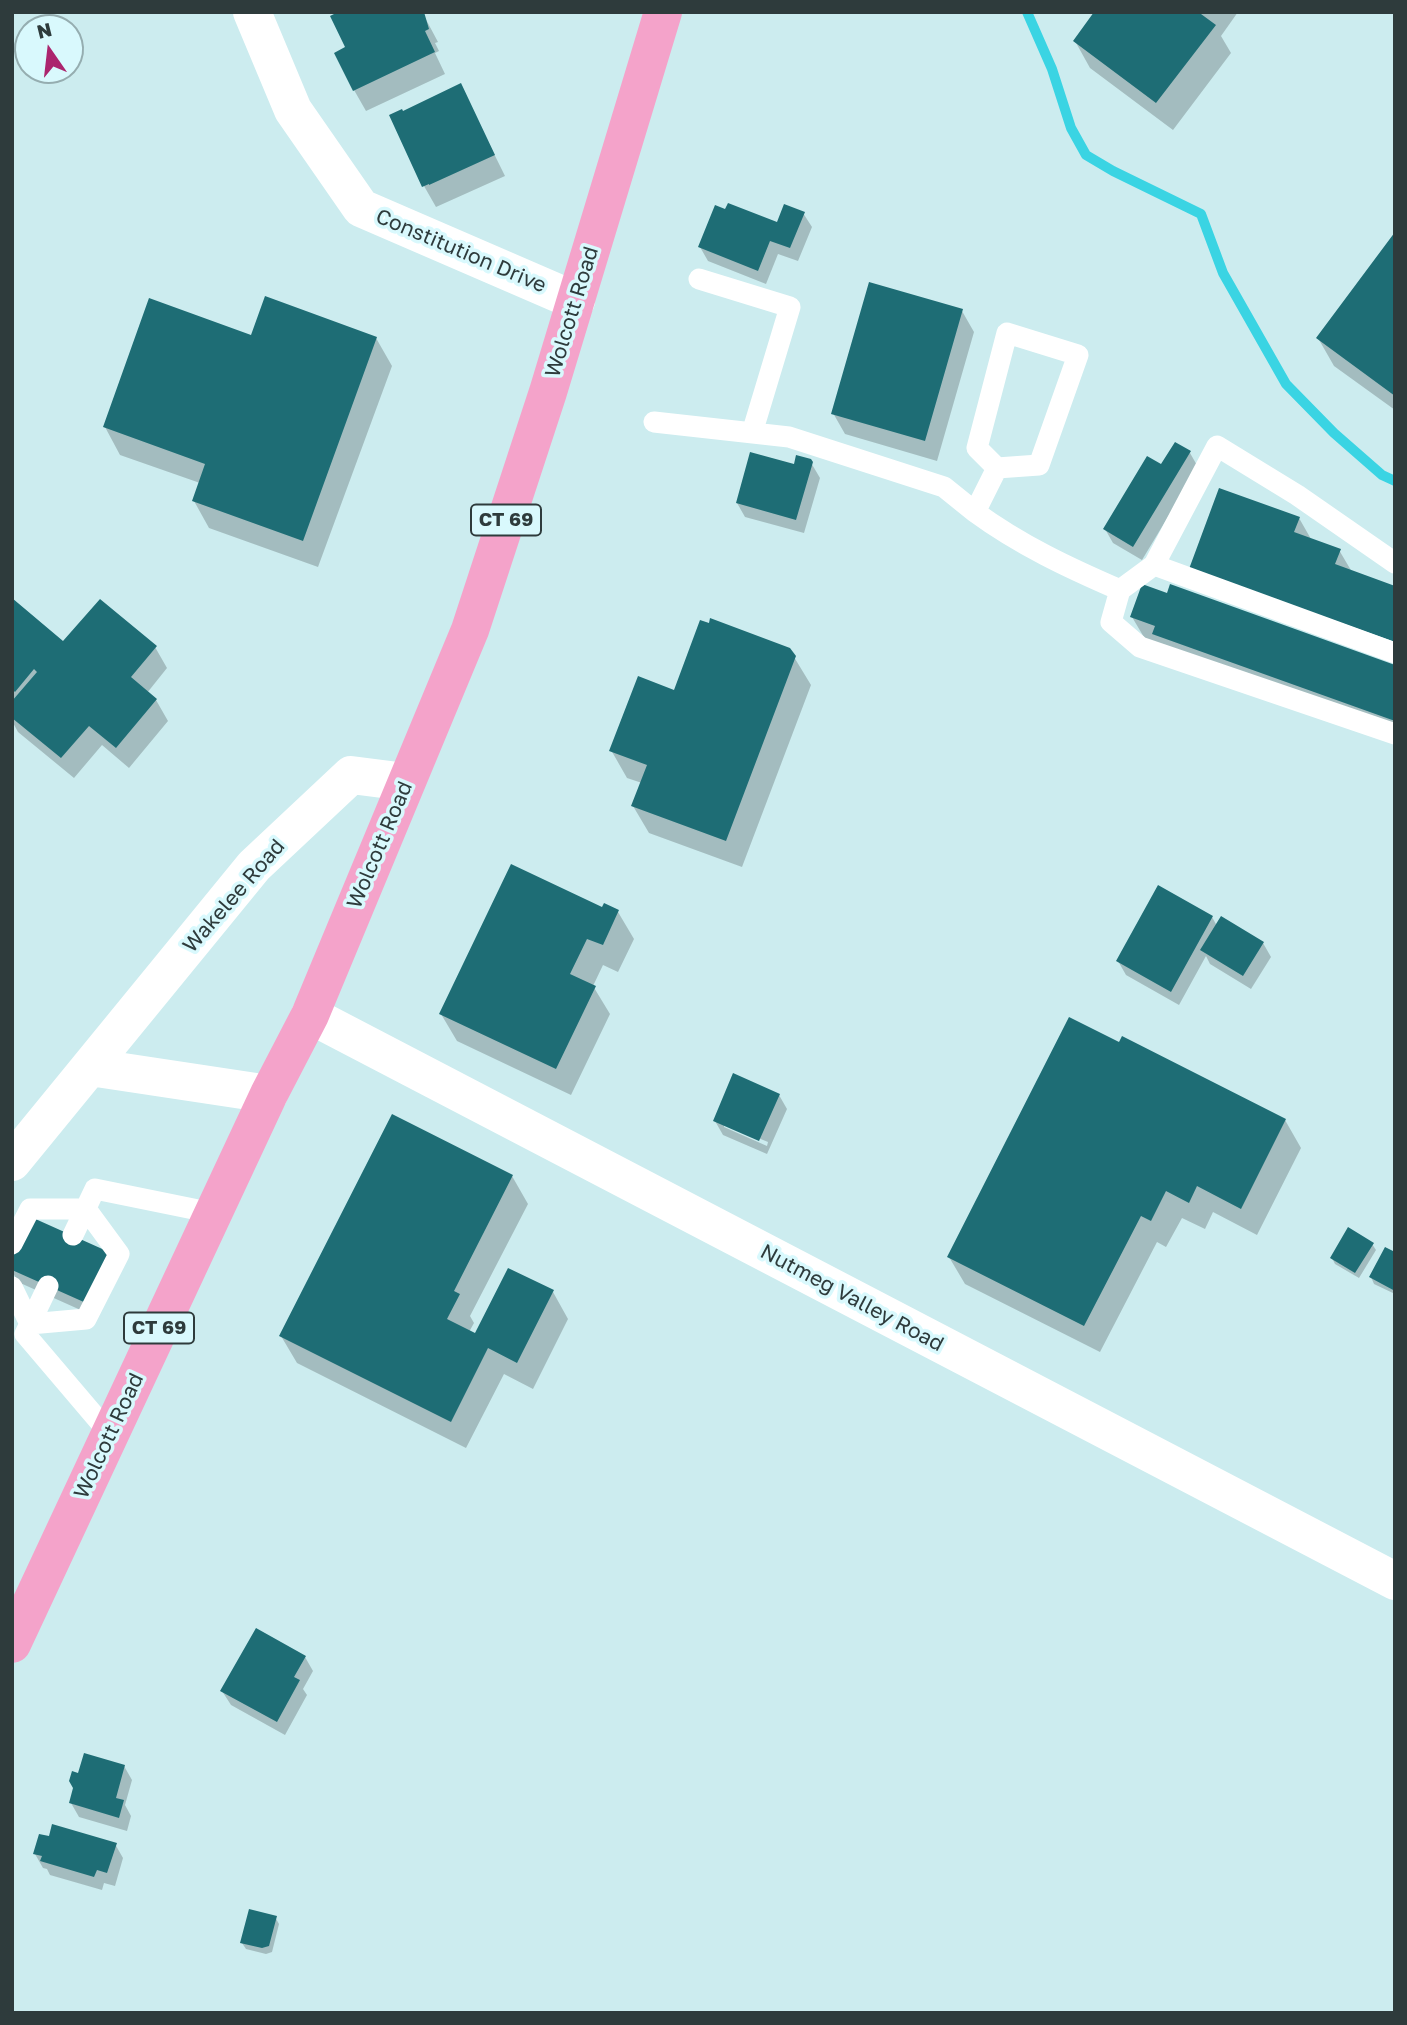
<!DOCTYPE html>
<style>
body{margin:0}
#map{position:relative;width:1407px;height:2025px;overflow:hidden;background:#ccecef;font-family:"Golos Text",sans-serif}
canvas{display:block}
.frame{position:absolute;inset:0;border:14px solid #2e3b3c;pointer-events:none}
.north{position:absolute;left:14px;top:14px;width:70px;height:70px;box-sizing:border-box;background:#d9f9fd;border:2px solid #95adb0;border-radius:50%;rotate:346deg;font-size:19px;font-weight:700;line-height:28px;text-align:center;color:#2e3b3c}
.north::after{content:'';display:block;margin:auto;width:24px;height:32px;background:#ab256e;clip-path:polygon(50% 0,100% 100%,50% 72%,0 100%)}
</style>
<div id="map">
<canvas width="1407" height="2025"></canvas>
<div class="frame"></div>
<div class="north">N</div>
</div>
<script>
const ctx = document.querySelector('canvas').getContext('2d');
ctx.lineJoin = 'round';
function fill(path, color) {
  ctx.fillStyle = color;
  ctx.fill(path, 'evenodd');
}
function strokePath(path, color, width, dash) {
  ctx.strokeStyle = color;
  ctx.lineWidth = width;
  ctx.lineCap = dash ? 'butt' : 'round';
  ctx.setLineDash(dash || []);
  ctx.stroke(path);
}
function label(font, color, halo, rows, align = 'center') {
  ctx.font = font + ' "Golos Text",sans-serif';
  ctx.lineWidth = 7;
  ctx.setLineDash([]);
  ctx.textBaseline = 'middle';
  ctx.strokeStyle = halo;
  ctx.fillStyle = color;
  for (const [text, x, y, turn = 0] of rows) {
    ctx.save();
    ctx.translate(x, y);
    ctx.rotate((+turn || 0) * Math.PI / 180);
    ctx.textAlign = isNaN(turn) ? turn : align;
    if (halo) ctx.strokeText(text, 0, 0);
    ctx.fillText(text, 0, 0);
    ctx.restore();
  }
}
fill(new Path2D(`
 M 422,12 L 438,42 L 435,43 L 439,51 L 435,53 L 445,74 L 366,111 L 354,90 Z
 M 1096,12 L 1238,12 L 1221,36 L 1231,53 L 1173,130 L 1090,68 L 1075,41 Z
 M 460,85 L 505,176 L 436,207 L 424,186 L 402,113 Z
 M 803,213 L 812,227 L 798,261 L 778,254 L 766,284 L 708,261 L 700,247 L 778,225 Z
 M 1395,235 L 1395,410 L 1334,366 L 1318,338 Z
 M 962,311 L 974,332 L 937,461 L 845,434 L 833,413 Z
 M 252,338 L 376,338 L 392,366 L 318,567 L 209,528 L 194,501 L 200,483 L 120,455 L 105,427 Z
 M 1190,453 L 1198,467 L 1142,560 L 1113,543 L 1105,529 L 1161,466 Z
 M 810,461 L 820,478 L 804,533 L 745,517 L 737,503 L 795,466 Z
 M 1299,518 L 1311,539 L 1339,550 L 1352,572 L 1203,590 Z
 M 12,601 L 64,643 L 155,647 L 167,668 L 147,693 L 156,700 L 168,721 L 129,768 L 102,745 L 74,778 L 18,732 L 12,721 L 12,704 L 15,701 L 12,698 Z
 M 1132,617 L 1395,666 L 1395,741 L 1148,644 Z
 M 794,657 L 811,685 L 742,867 L 649,833 L 633,806 L 642,783 L 627,778 L 611,750 L 675,692 Z
 M 603,909 L 618,912 L 634,939 L 618,972 L 603,965 L 593,986 L 610,1014 L 571,1095 L 457,1041 L 441,1014 Z
 M 1212,917 L 1217,926 L 1263,943 L 1271,957 L 1251,989 L 1210,964 L 1206,956 L 1179,1005 L 1126,975 L 1118,961 Z
 M 779,1095 L 787,1109 L 767,1154 L 723,1135 L 715,1121 ZM 724,1124 L 768,1142 L 767,1146 L 724,1127 Z
 M 1285,1120 L 1301,1148 L 1257,1235 L 1213,1212 L 1205,1229 L 1182,1218 L 1166,1247 L 1157,1242 L 1100,1352 L 965,1284 L 949,1257 Z
 M 512,1176 L 528,1204 L 470,1316 L 474,1323 L 469,1332 L 476,1336 L 553,1292 L 568,1319 L 533,1389 L 504,1374 L 466,1448 L 297,1363 L 281,1336 Z
 M 1372,1244 L 1376,1250 L 1359,1278 L 1335,1264 L 1332,1258 Z
 M 1395,1254 L 1395,1294 L 1374,1284 L 1371,1277 Z
 M 12,1263 L 116,1267 L 94,1316 L 18,1282 L 12,1271 Z
 M 305,1657 L 313,1671 L 303,1689 L 307,1695 L 285,1735 L 231,1705 L 222,1691 Z
 M 124,1766 L 132,1780 L 125,1805 L 131,1816 L 127,1831 L 79,1817 L 71,1803 L 79,1775 Z
 M 115,1844 L 123,1858 L 115,1886 L 104,1883 L 102,1890 L 50,1875 L 47,1869 L 43,1868 L 35,1854 Z
 M 275,1917 L 279,1924 L 272,1952 L 266,1954 L 246,1949 L 242,1943 Z`), '#0003');
strokePath(new Path2D(`
 M 1027,12 L 1052,69 L 1071,128 L 1086,155 L 1113,171 L 1201,214 L 1223,273 L 1286,384 L 1334,433 L 1382,475 L 1395,481`), '#3ad4e3', 10);
fill(new Path2D(`
 M 338,12 L 424,12 L 429,29 L 425,31 L 435,52 L 353,91 L 334,53 L 345,47 L 330,16 Z
 M 1094,12 L 1203,12 L 1201,14 L 1216,25 L 1156,103 L 1073,41 Z
 M 461,83 L 495,155 L 429,185 L 429,184 L 422,187 L 389,115 L 402,109 L 403,111 Z
 M 728,203 L 777,222 L 784,204 L 805,212 L 790,248 L 770,241 L 758,271 L 698,247 L 715,205 L 725,209 Z
 M 1395,232 L 1395,396 L 1316,338 Z
 M 869,282 L 963,309 L 925,441 L 831,414 Z
 M 265,296 L 377,337 L 303,541 L 192,501 L 205,464 L 103,427 L 149,298 L 251,335 Z
 M 1175,442 L 1191,451 L 1133,547 L 1103,529 L 1147,456 L 1161,464 Z
 M 750,452 L 794,464 L 796,455 L 811,459 L 813,462 L 796,520 L 736,503 Z
 M 1219,488 L 1300,517 L 1294,532 L 1341,549 L 1335,564 L 1395,586 L 1395,642 L 1189,569 Z
 M 1142,584 L 1167,593 L 1170,584 L 1395,665 L 1395,721 L 1152,634 L 1155,626 L 1130,617 Z
 M 12,598 L 63,641 L 100,599 L 157,646 L 131,677 L 157,699 L 116,748 L 89,726 L 61,758 L 12,718 L 12,701 L 37,672 L 34,669 L 15,692 L 12,689 Z
 M 710,618 L 790,648 L 796,656 L 726,841 L 631,806 L 647,765 L 609,751 L 638,676 L 674,690 L 700,620 L 709,623 Z
 M 511,864 L 602,907 L 604,903 L 619,910 L 603,945 L 587,939 L 570,974 L 596,986 L 556,1069 L 439,1014 Z
 M 1158,885 L 1213,916 L 1171,992 L 1116,961 Z
 M 1221,916 L 1264,942 L 1243,976 L 1200,950 Z
 M 1069,1017 L 1119,1042 L 1122,1036 L 1286,1119 L 1241,1209 L 1197,1186 L 1189,1203 L 1166,1191 L 1151,1221 L 1141,1216 L 1084,1326 L 947,1257 Z
 M 733,1073 L 780,1094 L 759,1141 L 713,1121 Z
 M 392,1114 L 513,1175 L 454,1291 L 460,1294 L 447,1319 L 475,1333 L 508,1268 L 554,1290 L 517,1363 L 488,1348 L 451,1422 L 279,1336 Z
 M 31,1217 L 109,1252 L 86,1303 L 12,1270 L 12,1259 Z
 M 1348,1227 L 1374,1243 L 1355,1273 L 1330,1258 Z
 M 1385,1247 L 1395,1252 L 1395,1291 L 1369,1277 Z
 M 256,1628 L 306,1656 L 294,1677 L 300,1680 L 277,1722 L 220,1691 Z
 M 84,1753 L 125,1765 L 116,1798 L 124,1800 L 119,1818 L 69,1803 L 73,1788 L 69,1781 L 72,1771 L 78,1773 Z
 M 52,1824 L 117,1843 L 107,1873 L 97,1870 L 94,1877 L 40,1861 L 42,1856 L 33,1854 L 39,1834 L 49,1836 Z
 M 249,1909 L 277,1916 L 269,1946 L 262,1948 L 240,1943 Z`), '#1e6d75');
strokePath(new Path2D(`
 M 699,279 L 790,307 L 752,433
 M 654,422 L 789,437 L 944,487 L 975,512 L 997,468 L 977,448 L 1007,333 L 1078,355 L 1039,465 L 997,468
 M 975,512 C 1020,545 1069,568 1120,590 L 1154,565 L 1217,446 L 1297,495 L 1395,563
 M 1154,565 L 1395,653
 M 1120,590 L 1111,622 L 1140,647 L 1395,734
 M 73,1235 L 95,1189 L 213,1213
 M 12,1244 L 30,1209 L 86,1209 L 119,1254 L 86,1319 L 30,1324 L 12,1287
 M 48,1286 L 25,1334 L 110,1434`), '#fff', 21);
strokePath(new Path2D(`
 M 252,12 L 293,110 L 361,208 L 576,301
 M 310,1015 L 1395,1581
 M 90,1067 L 269,1094
 M 12,1162 L 254,866 L 351,775 L 406,782`), '#fff', 38);
strokePath(new Path2D(`
 M 12,1644 L 269,1094 L 310,1015 L 470,630 L 548,392 L 663,12`), '#f4a3ca', 38);
for (const [x, y, w] of [
 [506,520,70],
 [159,1328,70]
]) {
  const box = new Path2D();
  box.roundRect(x - w / 2, y - 15.5, w, 31, 5);
  ctx.fillStyle = '#d9f9fd';
  ctx.fill(box);
  strokePath(box, '#2e3b3c', 2);
}
label('bold 19px', '#2e3b3c', null, [
 ["CT 69",506,520],
 ["CT 69",159,1328]
]);
label('21px', '#2e3b3c', '#d9f9fd', [
 ["Constitution Drive",461,251,23],
 ["Wolcott Road",572,312,-73],
 ["Wolcott Road",380,845,-67],
 ["Wakelee Road",234,896,-49],
 ["Nutmeg Valley Road",852,1298,28],
 ["Wolcott Road",109,1436,-65]
]);
</script>
